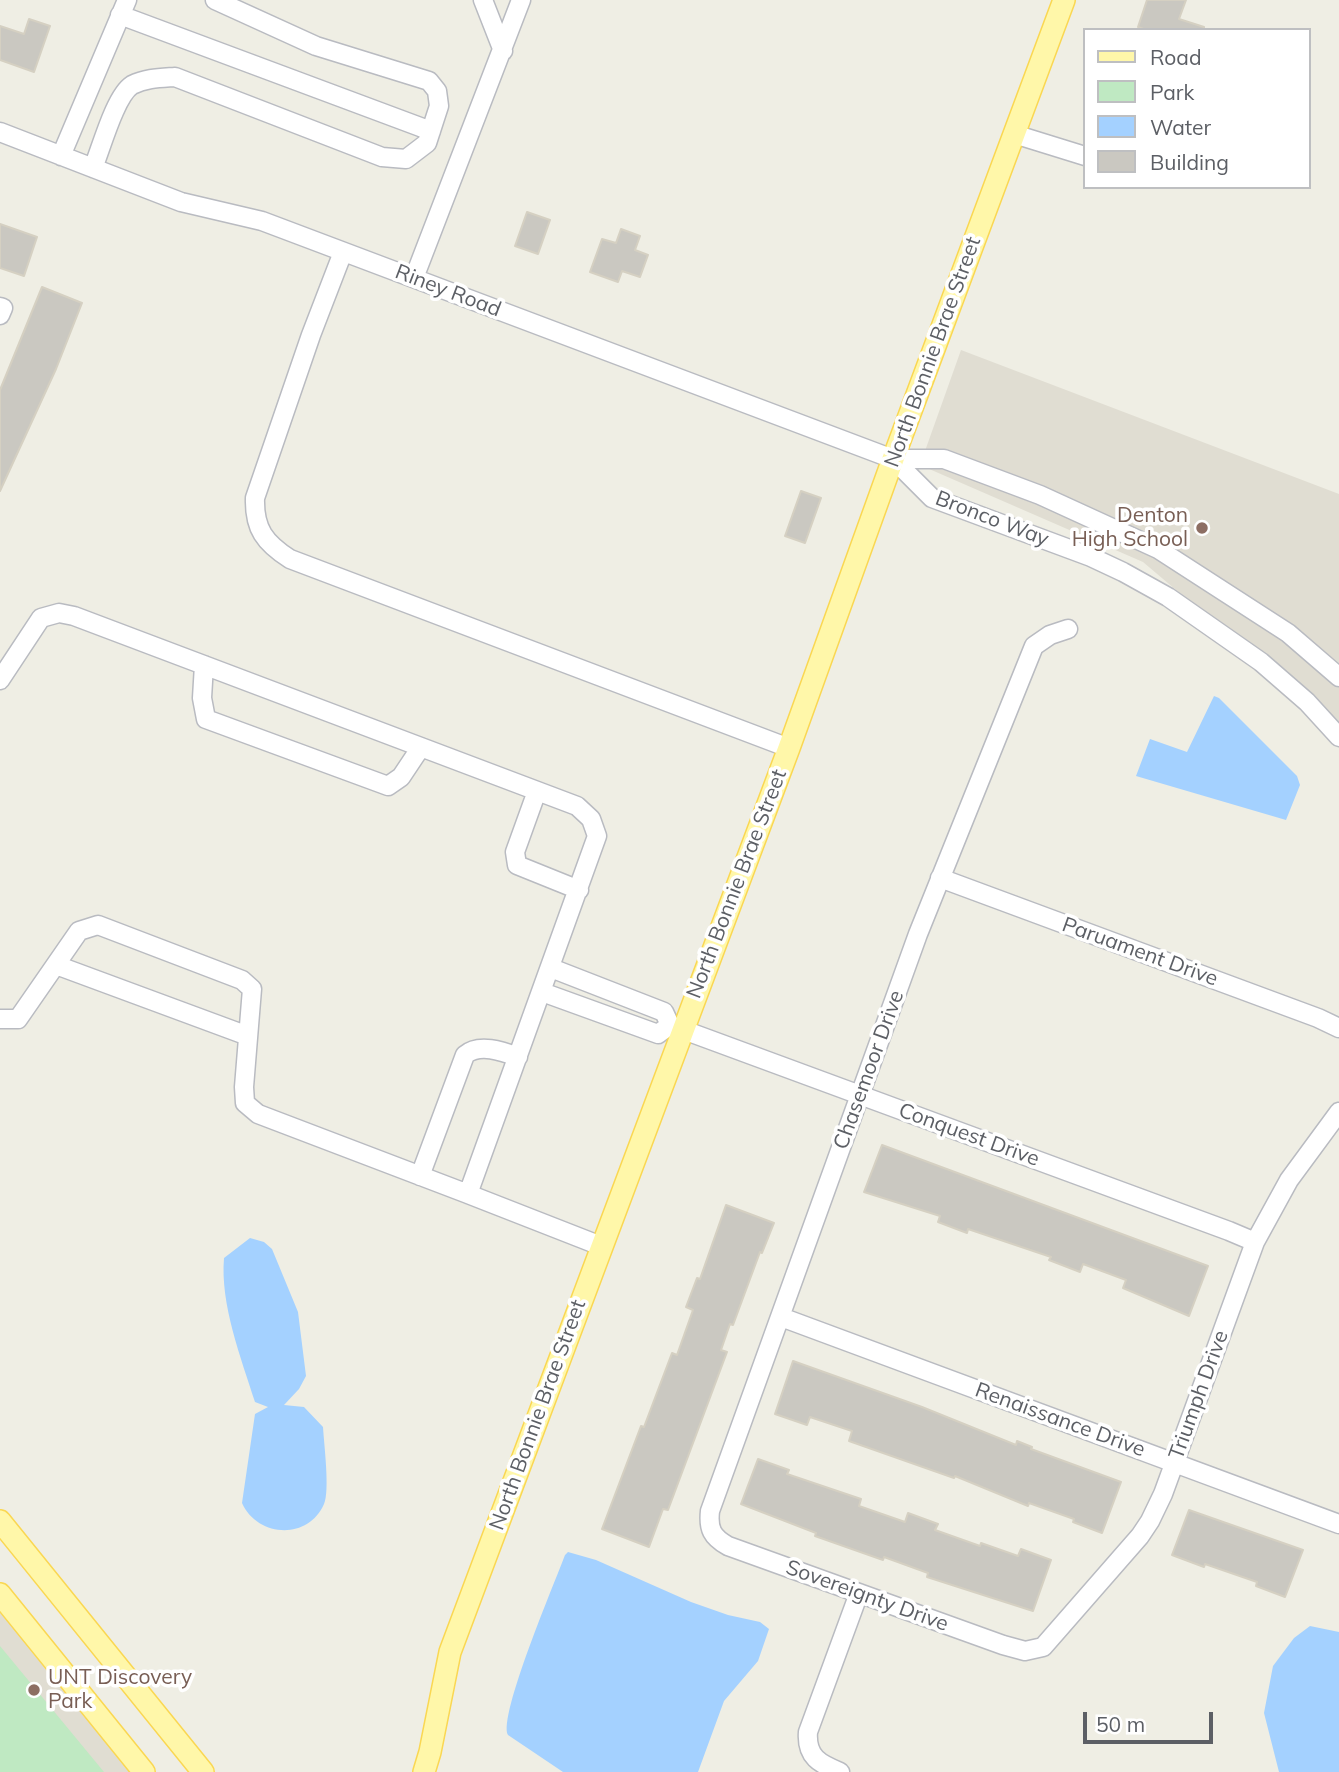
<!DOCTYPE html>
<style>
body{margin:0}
#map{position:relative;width:1339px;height:1772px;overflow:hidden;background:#efeee4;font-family:Mulish,sans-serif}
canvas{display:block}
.legend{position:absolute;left:1083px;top:28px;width:228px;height:161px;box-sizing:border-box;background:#fff;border:2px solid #bebfc1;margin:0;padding:9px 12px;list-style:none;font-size:21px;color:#5c5f65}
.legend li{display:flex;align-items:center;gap:14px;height:35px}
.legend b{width:35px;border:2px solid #bebfc1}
.scale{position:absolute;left:1083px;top:1712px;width:130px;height:32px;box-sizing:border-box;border:4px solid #5c5f65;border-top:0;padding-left:9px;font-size:21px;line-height:24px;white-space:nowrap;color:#5c5f65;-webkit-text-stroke:5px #fff;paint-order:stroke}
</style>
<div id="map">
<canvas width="1339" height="1772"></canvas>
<ul class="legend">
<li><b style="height:9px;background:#fff7a9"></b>Road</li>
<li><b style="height:19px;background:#bfe9c2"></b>Park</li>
<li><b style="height:19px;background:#a4d1ff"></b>Water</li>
<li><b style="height:19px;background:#cac8c1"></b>Building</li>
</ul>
<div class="scale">50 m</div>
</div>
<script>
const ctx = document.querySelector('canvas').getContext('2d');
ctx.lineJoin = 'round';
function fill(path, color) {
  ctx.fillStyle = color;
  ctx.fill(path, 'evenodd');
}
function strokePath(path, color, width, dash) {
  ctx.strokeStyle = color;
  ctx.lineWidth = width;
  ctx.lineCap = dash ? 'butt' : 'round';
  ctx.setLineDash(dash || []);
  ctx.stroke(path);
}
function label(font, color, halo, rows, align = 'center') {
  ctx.font = font + ' Mulish,sans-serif';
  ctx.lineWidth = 7;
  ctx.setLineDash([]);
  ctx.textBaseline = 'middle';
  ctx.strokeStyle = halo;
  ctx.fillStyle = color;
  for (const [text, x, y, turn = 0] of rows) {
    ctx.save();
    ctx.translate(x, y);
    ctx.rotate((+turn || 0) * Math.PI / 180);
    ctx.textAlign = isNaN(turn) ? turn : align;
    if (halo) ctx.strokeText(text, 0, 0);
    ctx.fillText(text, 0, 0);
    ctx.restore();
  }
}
fill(new Path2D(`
 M 961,350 L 1339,494 L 1339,728 L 1143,562 L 920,465 Z
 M 0,1607 L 136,1772 L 0,1772 Z`), '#e0ddd2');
fill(new Path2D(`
 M 0,1646 L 104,1772 L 0,1772 Z`), '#bfe9c2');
fill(new Path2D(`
 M 1214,696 L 1219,698 L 1297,776 L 1300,785 L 1286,820 L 1136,776 L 1150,739 L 1187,752 Z
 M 250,1238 L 264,1242 L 272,1249 L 298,1312 L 306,1376 L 299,1389 L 284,1405 L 304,1407 L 323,1427 C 324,1444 330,1491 324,1504 C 308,1541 257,1537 242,1503 L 255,1414 L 268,1407 L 255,1402 C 241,1358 220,1304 224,1258 Z
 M 568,1552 L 596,1560 L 691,1602 L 728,1615 L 760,1622 L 769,1629 L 758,1661 L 724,1701 L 698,1772 L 563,1772 L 508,1735 C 498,1716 555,1582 565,1555 Z
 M 1310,1626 L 1339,1632 L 1339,1772 L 1279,1772 L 1264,1713 L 1273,1666 L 1294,1638 Z`), '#a4d1ff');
const building = new Path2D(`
 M 1147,0 L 1186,0 L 1179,19 L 1204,27 L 1204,30 L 1146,30 L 1138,27 Z
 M 29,19 L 50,26 L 34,72 L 0,60 L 0,26 L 24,34 Z
 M 527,212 L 550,220 L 538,254 L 515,246 Z
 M 0,224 L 37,237 L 24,276 L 0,268 Z
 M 621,229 L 640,236 L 635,250 L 648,255 L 640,277 L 622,271 L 618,282 L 590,272 L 602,239 L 616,243 Z
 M 42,287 L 82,303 L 56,369 L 0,491 L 0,390 Z
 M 801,491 L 821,498 L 805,543 L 785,536 Z
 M 882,1145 L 1208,1266 L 1189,1316 L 1123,1288 L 1126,1280 L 1083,1264 L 1080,1272 L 1049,1260 L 1051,1257 L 968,1229 L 967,1233 L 938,1222 L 940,1216 L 864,1192 Z
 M 726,1205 L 774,1223 L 762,1253 L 760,1252 L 733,1325 L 730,1324 L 721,1350 L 727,1352 L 668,1510 L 663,1509 L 649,1547 L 602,1529 L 641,1426 L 644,1427 L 672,1353 L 677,1355 L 693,1310 L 686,1307 L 697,1278 L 700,1279 Z
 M 793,1361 L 922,1407 L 1016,1445 L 1017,1441 L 1032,1447 L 1031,1449 L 1121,1482 L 1102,1533 L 1073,1522 L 1074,1519 L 1029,1503 L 1028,1506 L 955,1476 L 954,1478 L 849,1441 L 852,1431 L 810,1417 L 807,1425 L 775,1414 Z
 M 758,1459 L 789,1470 L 787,1474 L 861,1499 L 859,1506 L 905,1522 L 908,1513 L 938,1524 L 935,1530 L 980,1546 L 981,1543 L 1018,1556 L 1021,1549 L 1051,1560 L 1033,1611 L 927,1577 L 928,1573 L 884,1557 L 883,1560 L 815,1536 L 816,1533 L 741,1504 Z
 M 1189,1510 L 1303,1550 L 1285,1597 L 1256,1586 L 1257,1582 L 1205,1564 L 1204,1567 L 1172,1555 Z`);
fill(building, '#cac8c1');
strokePath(building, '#d5d0c2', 2);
const minor = new Path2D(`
 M 483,0 L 503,51
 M 120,15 L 431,131
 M 0,132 L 181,202 L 262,221 L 893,459 L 944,459 L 1040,495 L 1158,549 L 1288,633 L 1339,677
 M 1014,134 L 1085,156
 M 61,156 L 127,0
 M 93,168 C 101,149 115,96 132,85 C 146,78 160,78 175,77 L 382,157 L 406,159 L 427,143 L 439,106 L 437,91 L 429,81 L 316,46 L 215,0
 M 343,252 L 311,335 L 255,498 C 254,529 265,543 290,559 L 789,748
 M 414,278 L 521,0
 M 0,307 L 3,308 L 0,315
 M 893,459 L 932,498 L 1091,557 L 1123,572 L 1168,597 L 1261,662 L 1307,702 L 1339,737
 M 1068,629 L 1050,635 L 1034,646 L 918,934 L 710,1511 C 708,1529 712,1537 728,1546 L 1003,1645 L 1025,1651 L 1043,1647 L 1140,1536 L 1150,1521 L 1163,1494 L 1255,1242 L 1289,1180 L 1339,1112
 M 204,665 L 202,698 L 206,719 L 388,786 L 401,777 L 421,747
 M 0,680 L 41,618 L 59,613 L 74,616 L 577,806 L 591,819 L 597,836 L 468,1194 L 258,1114 L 245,1103 L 244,1087 L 252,989 L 242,980 L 98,925 L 79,931 L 18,1019 L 0,1019
 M 537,791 L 515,852 L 517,865 L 579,890
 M 940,878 L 1318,1018 L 1339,1028
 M 56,965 L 248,1036
 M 551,968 L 664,1012 L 670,1025 L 1229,1231 L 1255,1242
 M 542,992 L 658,1034 L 670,1025
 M 420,1176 L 465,1055 C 479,1043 502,1051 518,1057
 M 468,1194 L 601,1246
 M 781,1317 L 1339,1524
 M 840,1772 C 820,1764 806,1757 808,1732 L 859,1593`);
const major = new Path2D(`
 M 0,1521 L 203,1772
 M 0,1594 L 144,1772
 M 424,1772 L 430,1752 L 450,1652 L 789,748 L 893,459 L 1064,0`);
strokePath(minor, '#b9bbc1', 21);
strokePath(major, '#fad752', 24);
strokePath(minor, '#fff', 18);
strokePath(major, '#fff7a9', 21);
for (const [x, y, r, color] of [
 [1202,528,7,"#8d6e63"],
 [34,1690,7,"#8d6e63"]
]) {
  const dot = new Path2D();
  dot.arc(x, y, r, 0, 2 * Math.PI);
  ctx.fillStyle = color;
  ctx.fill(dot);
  strokePath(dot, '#fff', 2.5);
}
label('21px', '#5c5f65', '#fff', [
 ["Riney Road",448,291,21],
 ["North Bonnie Brae Street",933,352,-70],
 ["Bronco Way",992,519,21],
 ["North Bonnie Brae Street",737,884,-69],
 ["Paruament Drive",1140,952,20],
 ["Chasemoor Drive",869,1070,-70],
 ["Conquest Drive",969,1135,20],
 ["Triumph Drive",1199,1395,-70],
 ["North Bonnie Brae Street",538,1415,-70],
 ["Renaissance Drive",1060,1420,20],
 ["Sovereignty Drive",867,1596,20]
]);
label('21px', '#785e54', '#fff', [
 ["Denton",1188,516],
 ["High School",1188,540],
 ["UNT Discovery",48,1678,"left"],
 ["Park",48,1702,"left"]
], 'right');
</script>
